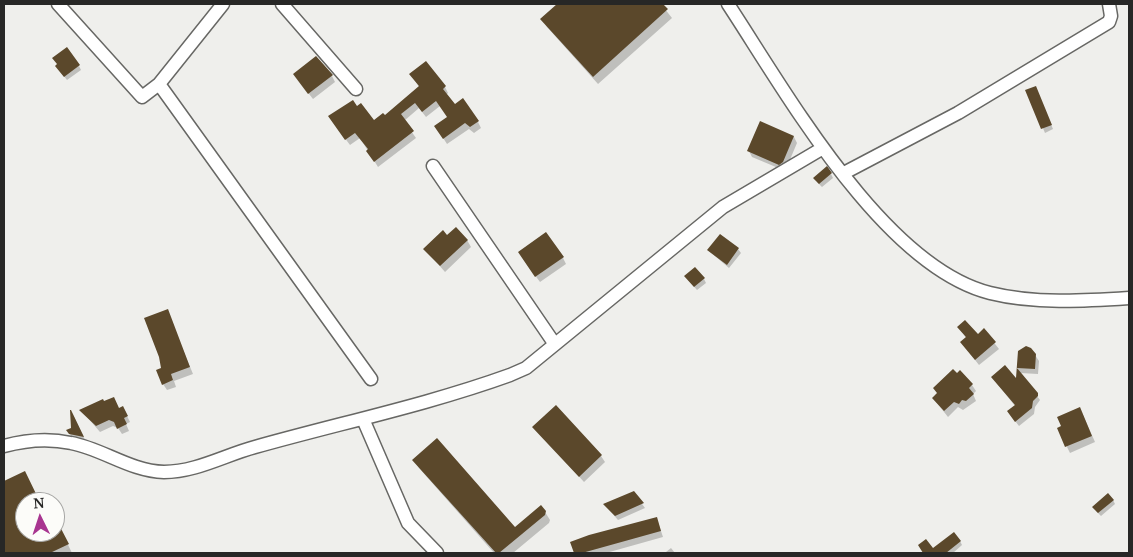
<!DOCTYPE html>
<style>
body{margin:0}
#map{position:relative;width:1133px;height:557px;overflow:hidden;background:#efefec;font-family:"Noto Serif",serif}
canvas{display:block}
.frame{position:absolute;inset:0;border:5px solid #272726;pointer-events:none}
.north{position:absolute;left:15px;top:492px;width:50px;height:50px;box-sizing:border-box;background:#fcfcf9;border:1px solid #a7a7a5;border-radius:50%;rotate:356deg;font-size:14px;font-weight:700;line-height:20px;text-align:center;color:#272726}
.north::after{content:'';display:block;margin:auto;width:18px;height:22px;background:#a83590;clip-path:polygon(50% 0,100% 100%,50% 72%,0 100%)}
</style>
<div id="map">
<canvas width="1133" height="557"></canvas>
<div class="frame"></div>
<div class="north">N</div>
</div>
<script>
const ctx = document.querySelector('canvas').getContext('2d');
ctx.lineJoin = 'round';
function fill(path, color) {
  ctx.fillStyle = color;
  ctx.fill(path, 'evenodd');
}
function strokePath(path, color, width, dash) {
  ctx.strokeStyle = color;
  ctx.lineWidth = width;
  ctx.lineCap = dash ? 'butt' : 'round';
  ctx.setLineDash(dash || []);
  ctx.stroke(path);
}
fill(new Path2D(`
 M 559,4 L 661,4 L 672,18 L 598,84 L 547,27 L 542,19 Z
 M 79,66 L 81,70 L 67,80 L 59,70 Z
 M 411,74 L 445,87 L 448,93 L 446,95 L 455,106 L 478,122 L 481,128 L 474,133 L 469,129 L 447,144 L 440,133 L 449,118 L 440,106 L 426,117 L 419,108 L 404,121 L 416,138 L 378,167 L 360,138 L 350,145 L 329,117 L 357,108 L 374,122 L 385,117 L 419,87 Z
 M 332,76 L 335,82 L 313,99 L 298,80 Z
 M 1027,91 L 1037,91 L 1053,129 L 1045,133 Z
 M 761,123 L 794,137 L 797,143 L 786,169 L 783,170 L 752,157 L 749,151 Z
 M 831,174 L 833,178 L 822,187 L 817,182 Z
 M 467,240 L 471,247 L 445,272 L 425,249 Z
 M 738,249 L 741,253 L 729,268 L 709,251 Z
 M 563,258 L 566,264 L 540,282 L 523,259 Z
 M 704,279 L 706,283 L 697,290 L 688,280 Z
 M 167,311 L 193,374 L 174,381 L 176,387 L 167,390 L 163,384 L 163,368 Z
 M 959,327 L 977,336 L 984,330 L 999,349 L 979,365 L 961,342 L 966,338 Z
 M 1019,352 L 1035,355 L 1039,361 L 1038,374 L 1020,373 L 1040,400 L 1035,407 L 1034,414 L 1019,426 L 1008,412 L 1015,406 L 992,377 L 1017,381 Z
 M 972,385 L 976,391 L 973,394 L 976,401 L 963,410 L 958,407 L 948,417 L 933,398 Z
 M 81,410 L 126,414 L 130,422 L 126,424 L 129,431 L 122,434 L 118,428 L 113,426 L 100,432 Z
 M 1083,415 L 1095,442 L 1070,453 L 1058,429 Z
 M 74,417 L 86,442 L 73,440 L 70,434 L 73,429 Z
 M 534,427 L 601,456 L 605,462 L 584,482 Z
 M 414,460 L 515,528 L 545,512 L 550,520 L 549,523 L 513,553 L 494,553 L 419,468 Z
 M 24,473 L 39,502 L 25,502 L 25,532 L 55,532 L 55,518 L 72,553 L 4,553 L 4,483 Z
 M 634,493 L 645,508 L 618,520 L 604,504 Z
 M 1113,500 L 1115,504 L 1101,516 L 1096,511 Z
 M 657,519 L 663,537 L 606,553 L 575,553 L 572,543 Z
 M 960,541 L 962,545 L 953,553 L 924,553 L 919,546 L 932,550 Z
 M 671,548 L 675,553 L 667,553 L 666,552 Z`), '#0003');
fill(new Path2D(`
 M 557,4 L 663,4 L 668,9 L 593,77 L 540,19 Z
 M 67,47 L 80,65 L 64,77 L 55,66 L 57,64 L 52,58 Z
 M 316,56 L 333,75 L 308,94 L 293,74 Z
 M 426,61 L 446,86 L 443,89 L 455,104 L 463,98 L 479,121 L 470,127 L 465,123 L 443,139 L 434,126 L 447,117 L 436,101 L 422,112 L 415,103 L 401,114 L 414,131 L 374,162 L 366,151 L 368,149 L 355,133 L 345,140 L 328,116 L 353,100 L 357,106 L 361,103 L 374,120 L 383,113 L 385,115 L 419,86 L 409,74 Z
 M 1036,86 L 1052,125 L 1041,129 L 1025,90 Z
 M 760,121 L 794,136 L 783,162 L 779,165 L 747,151 Z
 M 827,166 L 832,173 L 819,184 L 813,178 Z
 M 456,227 L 468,240 L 440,266 L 423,249 L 443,230 L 447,235 Z
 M 546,232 L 564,257 L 535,277 L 518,252 Z
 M 720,234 L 739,248 L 727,265 L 707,250 Z
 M 695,267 L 705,278 L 694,287 L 684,276 Z
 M 168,309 L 190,367 L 171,374 L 173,380 L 162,385 L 156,370 L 161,368 L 159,357 L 144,318 Z
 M 965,320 L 978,334 L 984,328 L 996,342 L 975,360 L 960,342 L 966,337 L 957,327 Z
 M 1026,346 L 1031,348 L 1036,354 L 1035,369 L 1017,368 L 1038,393 L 1038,396 L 1033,401 L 1032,408 L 1015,422 L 1007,411 L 1015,405 L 991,377 L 1005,365 L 1016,378 L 1018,351 Z
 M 953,369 L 957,373 L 960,370 L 973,384 L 969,388 L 974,394 L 966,401 L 962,400 L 959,404 L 954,402 L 944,411 L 932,398 L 937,393 L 933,388 Z
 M 114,397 L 119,408 L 123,406 L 128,416 L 124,418 L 127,424 L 117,429 L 114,422 L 109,420 L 96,426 L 79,410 L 103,399 L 104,401 Z
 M 556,405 L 602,455 L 579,477 L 532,427 Z
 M 1080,407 L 1092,436 L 1065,447 L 1057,428 L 1061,426 L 1057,417 Z
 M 70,410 L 71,410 L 84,437 L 69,434 L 66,430 L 71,428 Z
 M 437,438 L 515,527 L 541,505 L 546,511 L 545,515 L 499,553 L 496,553 L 412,460 Z
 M 25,471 L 40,502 L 25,502 L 25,532 L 55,532 L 55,517 L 69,544 L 50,553 L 4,553 L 4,481 Z
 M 634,491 L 644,503 L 615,516 L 603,504 Z
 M 1108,493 L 1114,500 L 1098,513 L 1092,507 Z
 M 657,517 L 661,531 L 582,553 L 574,553 L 570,542 L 589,535 Z
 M 954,532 L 961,541 L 946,553 L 923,553 L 918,545 L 926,539 L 933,548 Z`), '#5b482b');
const minor = new Path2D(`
 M 58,4 L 142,97 L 159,84 L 223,4
 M 282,4 L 356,89
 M 728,4 C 786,92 883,266 990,293 C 1034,304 1084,301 1129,298
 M 159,84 L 371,379
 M 433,166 L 554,343
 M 844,173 L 958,113 L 1109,22 L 1111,16 L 1109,4
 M 363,419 L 408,523 L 437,553
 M 4,446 C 26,440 48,438 71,443 C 103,449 130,471 164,472 C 196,472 225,455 255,447 C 340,423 427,405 510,375 L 526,368 L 723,207 L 823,148`);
strokePath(minor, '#676764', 15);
strokePath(minor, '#fff', 12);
</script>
